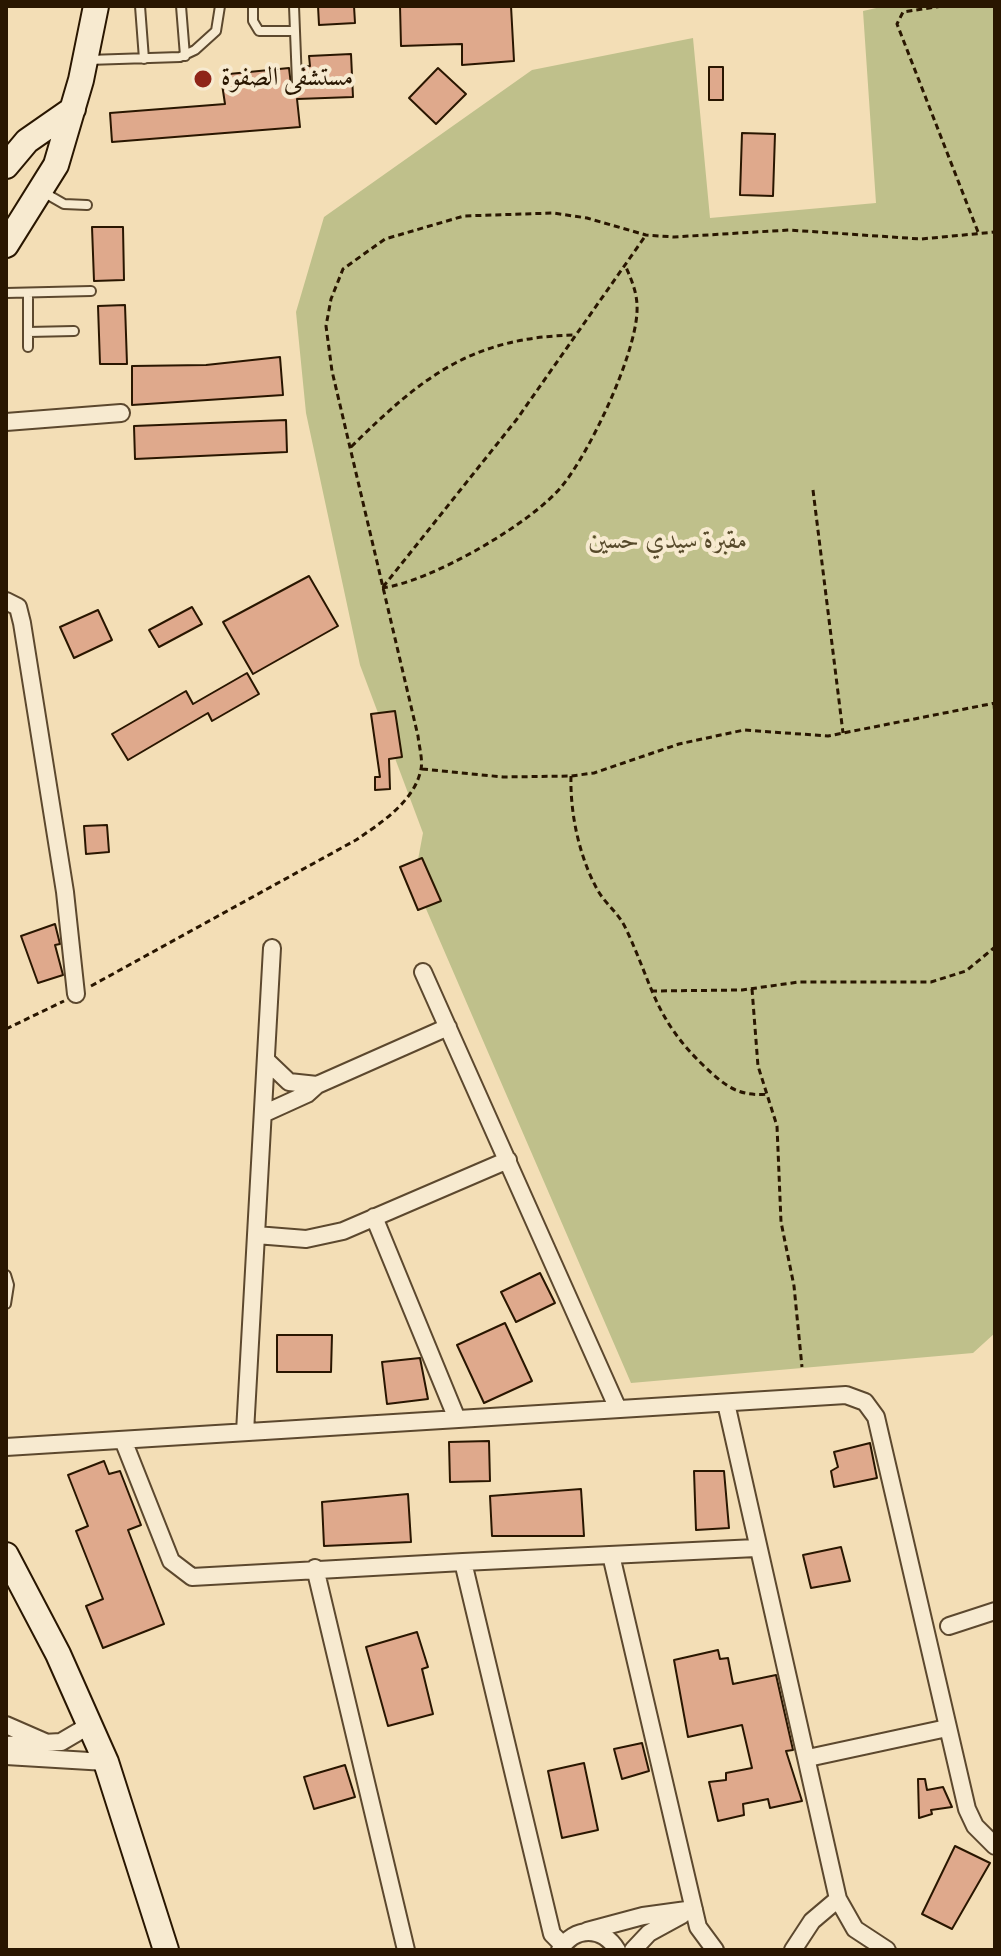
<!DOCTYPE html>
<meta charset="utf-8">
<style>
body{margin:0}
#map{position:relative;width:1001px;height:1956px;overflow:hidden;background:#f3deb6;font-family:"IM FELL Double Pica",serif}
canvas{display:block}
.frame{position:absolute;inset:0;border:8px solid #291600;pointer-events:none}
</style>
<div id="map">
<canvas width="1001" height="1956"></canvas>
<div class="frame"></div>
</div>
<script>
const ctx = document.querySelector('canvas').getContext('2d');
ctx.lineJoin = 'round';
function fill(path, color) {
  ctx.fillStyle = color;
  ctx.fill(path, 'evenodd');
}
function strokePath(path, color, width, dash) {
  ctx.strokeStyle = color;
  ctx.lineWidth = width;
  ctx.lineCap = dash ? 'butt' : 'round';
  ctx.setLineDash(dash || []);
  ctx.stroke(path);
}
function label(font, color, halo, rows, align = 'center') {
  ctx.font = font + ' "IM FELL Double Pica",Amiri,serif';
  ctx.lineWidth = 8;
  ctx.setLineDash([]);
  ctx.textBaseline = 'middle';
  ctx.strokeStyle = halo;
  ctx.fillStyle = color;
  for (const [text, x, y, turn = 0] of rows) {
    ctx.save();
    ctx.translate(x, y);
    ctx.rotate((+turn || 0) * Math.PI / 180);
    ctx.textAlign = isNaN(turn) ? turn : align;
    if (halo) ctx.strokeText(text, 0, 0);
    ctx.fillText(text, 0, 0);
    ctx.restore();
  }
}
fill(new Path2D(`
 M 885,6 L 995,6 L 995,1333 L 973,1353 L 631,1383 L 414,881 L 423,833 L 360,665 L 306,413 L 296,312 L 324,217 L 532,70 L 693,38 L 710,218 L 876,203 L 863,11 Z`), '#bfc08b');
const building = new Path2D(`
 M 318,6 L 354,6 L 355,23 L 319,25 Z
 M 400,6 L 511,6 L 514,61 L 462,65 L 462,44 L 401,46 Z
 M 351,54 L 353,97 L 297,99 L 300,127 L 112,142 L 110,113 L 225,104 L 222,84 L 229,74 L 289,68 L 291,85 L 298,89 L 303,85 L 303,67 L 310,66 L 309,56 Z
 M 709,67 L 723,67 L 723,100 L 709,100 Z
 M 438,68 L 466,94 L 436,124 L 409,98 Z
 M 742,133 L 775,134 L 773,196 L 740,195 Z
 M 92,227 L 123,227 L 124,280 L 94,281 Z
 M 125,305 L 127,364 L 100,364 L 98,306 Z
 M 280,357 L 283,395 L 132,405 L 132,366 L 206,365 Z
 M 286,420 L 287,452 L 135,459 L 134,426 Z
 M 309,576 L 338,626 L 253,674 L 223,622 Z
 M 192,607 L 202,624 L 159,647 L 149,630 Z
 M 98,610 L 112,640 L 74,658 L 60,627 Z
 M 247,673 L 259,694 L 212,721 L 208,713 L 128,760 L 112,734 L 186,691 L 193,704 Z
 M 395,711 L 402,757 L 389,759 L 390,789 L 375,790 L 375,777 L 380,777 L 371,714 Z
 M 107,825 L 109,852 L 86,854 L 84,826 Z
 M 422,858 L 441,901 L 418,910 L 400,867 Z
 M 55,924 L 60,944 L 55,945 L 63,975 L 38,983 L 21,936 Z
 M 540,1273 L 555,1303 L 516,1322 L 501,1292 Z
 M 505,1323 L 532,1381 L 484,1403 L 457,1345 Z
 M 277,1335 L 332,1335 L 331,1372 L 277,1372 Z
 M 420,1358 L 428,1399 L 387,1404 L 382,1362 Z
 M 489,1441 L 490,1481 L 450,1482 L 449,1442 Z
 M 870,1443 L 877,1478 L 834,1487 L 831,1471 L 838,1467 L 834,1452 Z
 M 104,1461 L 109,1474 L 120,1471 L 141,1525 L 128,1530 L 164,1624 L 103,1648 L 86,1606 L 103,1599 L 76,1531 L 88,1526 L 68,1475 Z
 M 694,1471 L 724,1471 L 729,1528 L 696,1530 Z
 M 581,1489 L 584,1536 L 492,1536 L 490,1496 Z
 M 408,1494 L 411,1542 L 324,1546 L 322,1502 Z
 M 841,1547 L 850,1581 L 811,1588 L 803,1555 Z
 M 417,1632 L 428,1667 L 422,1669 L 433,1714 L 388,1726 L 366,1647 Z
 M 718,1650 L 720,1659 L 728,1658 L 733,1684 L 776,1675 L 793,1750 L 786,1751 L 802,1801 L 770,1808 L 768,1799 L 743,1804 L 744,1815 L 718,1821 L 709,1782 L 726,1780 L 726,1773 L 752,1768 L 742,1725 L 688,1737 L 674,1660 Z
 M 642,1743 L 649,1771 L 622,1779 L 614,1749 Z
 M 584,1763 L 598,1830 L 562,1838 L 548,1771 Z
 M 345,1765 L 355,1797 L 314,1809 L 304,1777 Z
 M 918,1779 L 925,1779 L 927,1790 L 943,1787 L 952,1807 L 931,1810 L 932,1814 L 919,1818 Z
 M 955,1846 L 990,1863 L 952,1929 L 922,1914 Z`);
fill(building, '#dfa98c');
strokePath(building, '#291600', 2);
const lane = new Path2D(`
 M 140,6 L 144,59
 M 181,6 L 185,56
 M 253,6 L 253,21 L 259,31 L 295,31
 M 294,6 L 297,82
 M 88,60 L 180,57 L 195,50 L 216,31 L 220,6
 M 43,192 L 64,204 L 87,205
 M 6,293 L 91,291
 M 28,293 L 28,347
 M 28,332 L 74,331
 M 6,1275 L 9,1285 L 6,1304`);
const street = new Path2D(`
 M 6,422 L 121,413
 M 6,601 L 18,607 L 22,623 L 65,892 L 76,994
 M 423,972 L 618,1409
 M 267,1061 L 289,1082 L 317,1085
 M 263,1114 L 307,1094 L 317,1085 L 448,1027
 M 374,1217 L 457,1419
 M 256,1235 L 306,1239 L 343,1231 L 508,1160
 M 726,1403 L 838,1899 L 855,1929 L 887,1950
 M 245,1432 L 272,948
 M 123,1440 L 171,1561 L 192,1577 L 463,1562
 M 6,1447 L 846,1395 L 865,1402 L 876,1417 L 967,1809 L 975,1826 L 995,1846
 M 611,1555 L 698,1927 L 715,1950
 M 315,1568 L 406,1950
 M 949,1626 L 995,1611
 M 6,1725 L 45,1742
 M 6,1745 L 61,1742 L 90,1725
 M 6,1756 L 106,1762
 M 808,1758 L 947,1728
 M 587,1931 L 643,1916 L 694,1909
 M 563,1945 L 552,1934 L 463,1562 L 756,1548
 M 560,1950 C 574,1926 603,1926 617,1950
 M 633,1950 L 649,1933 L 682,1915
 M 793,1950 L 812,1921 L 838,1899`);
const secondary = new Path2D(`
 M 6,166 L 27,141 L 73,109
 M 6,245 L 56,165 L 81,80 L 96,6
 M 6,1555 L 58,1654 L 106,1762 L 166,1950`);
strokePath(lane, '#5c482e', 12);
strokePath(street, '#5c482e', 20);
strokePath(secondary, '#291600', 28);
strokePath(new Path2D(`
 M 942,6 L 903,12 L 897,24 L 978,232
 M 351,447 C 422,377 471,337 576,335
 M 813,490 L 843,733
 M 383,587 L 517,419 L 646,235
 M 382,588 C 430,582 531,524 562,486 C 590,452 635,356 637,312 C 638,294 632,281 625,265
 M 994,703 L 995,718
 M 422,769 L 503,777 L 571,776 L 594,773 L 679,744 L 744,730 L 828,736 L 995,703
 M 571,776 C 570,813 579,856 597,889 C 605,904 619,913 626,929 C 653,986 654,1018 704,1066 C 724,1085 738,1097 767,1094
 M 91,986 L 356,840 C 381,823 415,801 421,769 C 423,760 419,746 418,736 L 332,371 L 326,326 L 331,299 L 343,269 L 385,239 L 464,216 L 553,213 L 587,218 L 646,235 L 674,237 L 789,230 L 921,239 L 995,232
 M 752,989 L 758,1066 L 777,1126 L 781,1222 L 794,1286 L 802,1367
 M 651,991 L 742,990 L 799,982 L 931,982 L 966,971 L 995,947
 M 6,1029 L 64,1001`), '#291600', 3, [6, 4]);
strokePath(lane, '#f7ead0', 8);
strokePath(street, '#f7ead0', 16);
strokePath(secondary, '#f7ead0', 24);
for (const [x, y, r, color] of [
 [203,79,10,"#8f2418"]
]) {
  const dot = new Path2D();
  dot.arc(x, y, r, 0, 2 * Math.PI);
  ctx.fillStyle = color;
  ctx.fill(dot);
  strokePath(dot, '#f7ead0', 3);
}
label('26px', '#291600', '#f7ead0', [
 ["مستشفى الصفوة",221,79]
], 'left');
label('italic 26px', '#56492a', '#f7ead0', [
 ["مقبرة سيدي حسين",668,542]
]);
</script>
